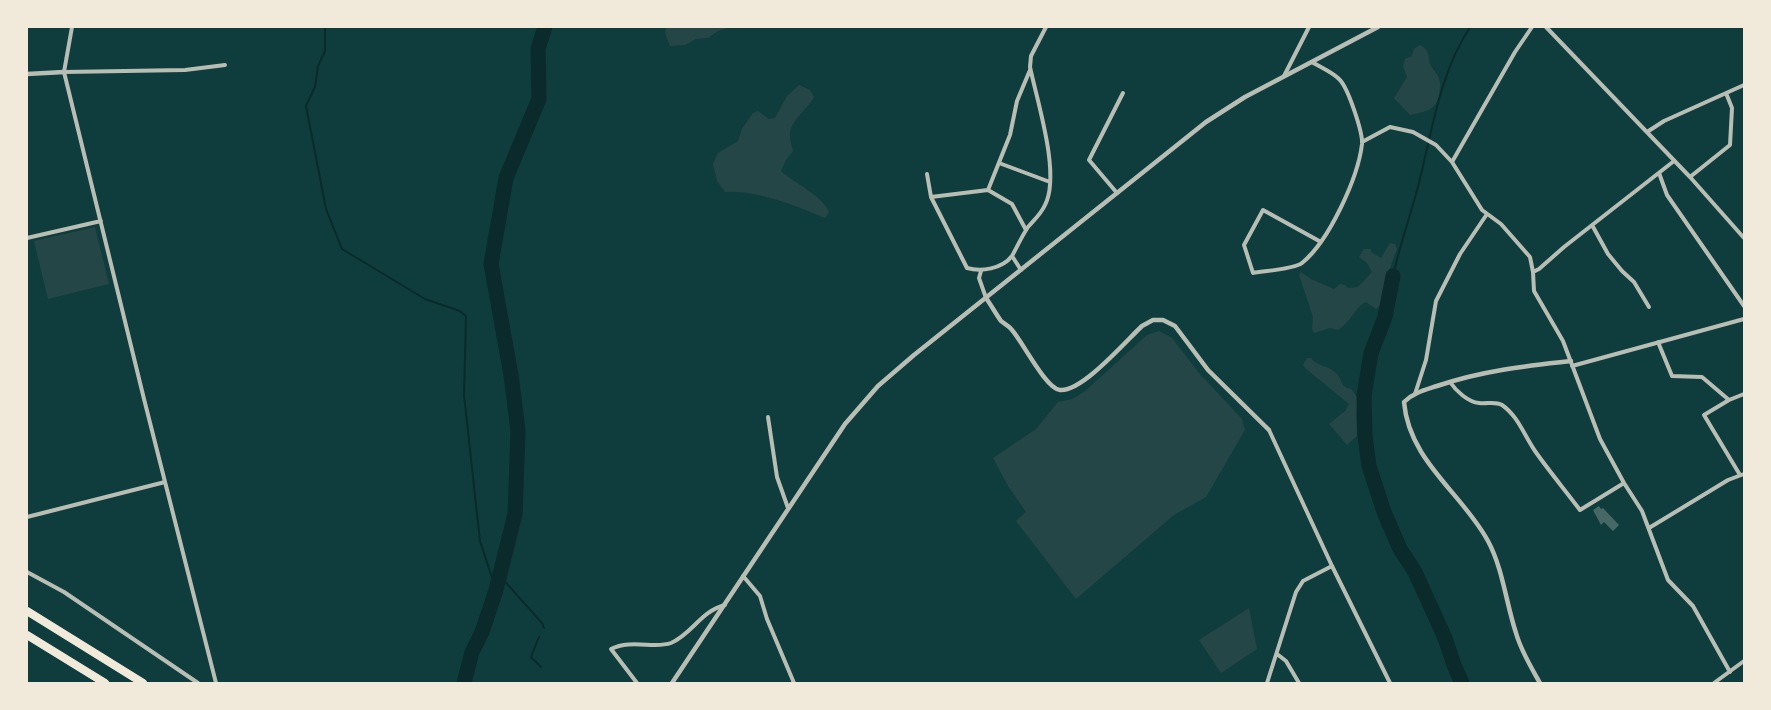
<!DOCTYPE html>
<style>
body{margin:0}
#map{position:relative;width:1771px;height:710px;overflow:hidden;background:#0f3d3e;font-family:Literata,serif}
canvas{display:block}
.frame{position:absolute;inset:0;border:28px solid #f1e9da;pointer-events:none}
</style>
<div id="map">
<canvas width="1771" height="710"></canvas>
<div class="frame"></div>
</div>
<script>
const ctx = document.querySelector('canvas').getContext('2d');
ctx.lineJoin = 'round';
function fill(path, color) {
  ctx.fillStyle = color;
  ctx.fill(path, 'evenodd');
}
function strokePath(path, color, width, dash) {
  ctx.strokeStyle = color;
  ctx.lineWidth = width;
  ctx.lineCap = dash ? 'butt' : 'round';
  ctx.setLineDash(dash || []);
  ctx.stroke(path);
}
fill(new Path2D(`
 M 666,27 L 731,27 L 718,31 L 708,38 L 696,39 L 685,45 L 670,46 L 665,33 Z
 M 1420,45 C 1430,50 1428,55 1430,64 C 1432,69 1436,72 1438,76 C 1441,82 1440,89 1439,95 C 1436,111 1424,112 1410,115 L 1394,98 L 1407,77 L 1403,66 L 1405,59 L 1412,56 L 1414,49 Z
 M 799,85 L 810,90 L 814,97 C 808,109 789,121 790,136 C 790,141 792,146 793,151 L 786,160 L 781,171 C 794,183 824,197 829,212 L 825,218 C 797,206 755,189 725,192 L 717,181 L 713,164 L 718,153 L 738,141 L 742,129 L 753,113 L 758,111 L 769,119 L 775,118 L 787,96 Z
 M 95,227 L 109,284 L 48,299 L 34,241 Z
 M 1390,243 L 1395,244 L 1397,249 C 1392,261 1388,274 1384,287 C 1381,296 1385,303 1376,309 L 1366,302 C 1356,306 1351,322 1338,330 L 1330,328 L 1314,333 L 1312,329 L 1313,317 L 1299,275 L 1301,272 L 1311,279 L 1334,289 L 1340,284 L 1345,285 L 1348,288 L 1358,287 L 1372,272 L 1367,263 L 1359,257 L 1364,249 L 1371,249 L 1371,252 L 1381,258 Z
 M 1159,331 L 1172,338 L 1199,373 L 1242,419 L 1245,430 L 1206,497 L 1174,515 L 1076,599 L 1016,521 L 1026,512 L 1008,486 L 993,458 L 1036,429 L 1058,402 L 1072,399 L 1084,392 L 1147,335 Z
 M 1307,358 L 1311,358 C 1318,367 1328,365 1336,373 C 1343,379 1339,387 1351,389 L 1358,398 L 1356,414 L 1357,436 L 1347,445 L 1329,424 L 1346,410 L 1349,404 L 1305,368 L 1303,365 Z
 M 1249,608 L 1257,649 L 1221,673 L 1199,640 Z`), '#244646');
strokePath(new Path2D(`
 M 325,27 L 325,51 L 318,66 L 315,87 L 306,106 L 326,209 L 342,249 L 425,299 L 460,311 L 466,316 L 464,395 L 480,541 L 496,590
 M 1393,276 C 1400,244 1411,214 1419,183 C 1432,130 1440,73 1470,27
 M 499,575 L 542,623 L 544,628
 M 539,637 L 531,657 L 541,667`), '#0a2a2b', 2);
strokePath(new Path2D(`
 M 1393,276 L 1385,317 L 1371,353 L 1364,396 L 1365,436 L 1369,466 L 1384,512 L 1400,549 L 1415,572 L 1445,638 L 1454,665 L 1462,683
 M 464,683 L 472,652 L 482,632 L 496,590 L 515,514 L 518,431 L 511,375 L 491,264 L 506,178 L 539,99 L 538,49 L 545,27`), '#0a2a2b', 15);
fill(new Path2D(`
 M 1599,506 L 1601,509 L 1603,508 L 1619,525 L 1613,531 L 1604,522 L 1601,525 L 1593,510 Z`), '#486865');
strokePath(new Path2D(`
 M 72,27 L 64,72 L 144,399 L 216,683
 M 1546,27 L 1690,177 L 1744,238
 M 1312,62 C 1320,67 1332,72 1339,79 C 1348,87 1363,133 1362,144 C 1358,178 1329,241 1302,263 C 1295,269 1264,271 1253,273 L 1244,245 L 1263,210 L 1321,242
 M 64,72 L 185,70 L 225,65
 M 1284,76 L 1309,27
 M 1647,132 L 1664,121 L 1744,85
 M 1362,142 L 1390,127 L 1413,132 L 1436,145 L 1452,162 L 1482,210 L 1501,224 L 1530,257 L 1533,272 L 1534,291 L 1563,341 L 1600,439 L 1624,483 L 1642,511 L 1668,580 L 1693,606 L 1730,672
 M 1452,162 L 1515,52 L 1532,27
 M 999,163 L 1050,182
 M 1659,173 L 1667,195 L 1744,306
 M 927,174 L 931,197 L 967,268 C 981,272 1002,269 1012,256
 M 1690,177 L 1730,145 L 1732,108 L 1726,93
 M 988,190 L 1010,135 L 1017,101 L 1030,70
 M 1117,193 L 1089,160 L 1123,93
 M 931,197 L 988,190 L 1012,204 L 1026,230
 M 1592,225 L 1608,254 L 1622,271 L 1634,282 L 1649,307
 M 27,238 L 101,221
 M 1021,270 L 1012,256 C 1017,247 1022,236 1028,227 C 1034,220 1041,214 1045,205 C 1061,174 1037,101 1030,67 L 1031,56 L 1046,27
 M 981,271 L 979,278 L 986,298
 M 1533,272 L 1539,269 L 1564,247 L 1674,161
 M 1658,342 L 1672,376 L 1702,377 L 1729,400 L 1744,394
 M 1572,366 L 1744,319
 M 1450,382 C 1456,391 1468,402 1479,403 C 1488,404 1495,401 1502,405 C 1518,416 1524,435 1535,451 C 1549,471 1565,490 1580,510 L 1624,483
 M 1415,394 L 1426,360 L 1436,301 L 1460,254 L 1487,214
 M 1729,400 L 1704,415 L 1740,475
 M 768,417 L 777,477 L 788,508
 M 1269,430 L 1332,566 L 1390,683
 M 27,517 L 165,482
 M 1649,528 L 1728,480 L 1744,474
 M 27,572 L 64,592 L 198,683
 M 743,576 L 760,596 L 767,619 L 794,683
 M 1277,654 L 1286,661 L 1299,683
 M 637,683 L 611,649 C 631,639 655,649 671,643 C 692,634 701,611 725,605
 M 1267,683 L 1296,592 L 1303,581 L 1332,566
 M 1714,683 L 1744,661`), '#b8beb3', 4);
strokePath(new Path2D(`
 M 27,74 L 64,72
 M 986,298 C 991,305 996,314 1001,321 C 1005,324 1009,326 1012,330 C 1022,341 1046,389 1060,390 C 1082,392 1125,342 1142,326 L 1153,320 L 1163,320 L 1175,326 L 1208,370 L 1269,430
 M 672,683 L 845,424 L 878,386 L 914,355 L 1206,122 L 1245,97 L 1378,27
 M 1540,683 C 1531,667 1521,651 1516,633 C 1506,603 1503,569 1488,541 C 1462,493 1409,461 1404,402 C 1413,393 1425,390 1437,386 C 1481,371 1525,366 1571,361`), '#b8beb3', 4.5);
strokePath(new Path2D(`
 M 27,611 L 143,683
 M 27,635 L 105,683`), '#f1e9da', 8);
</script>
